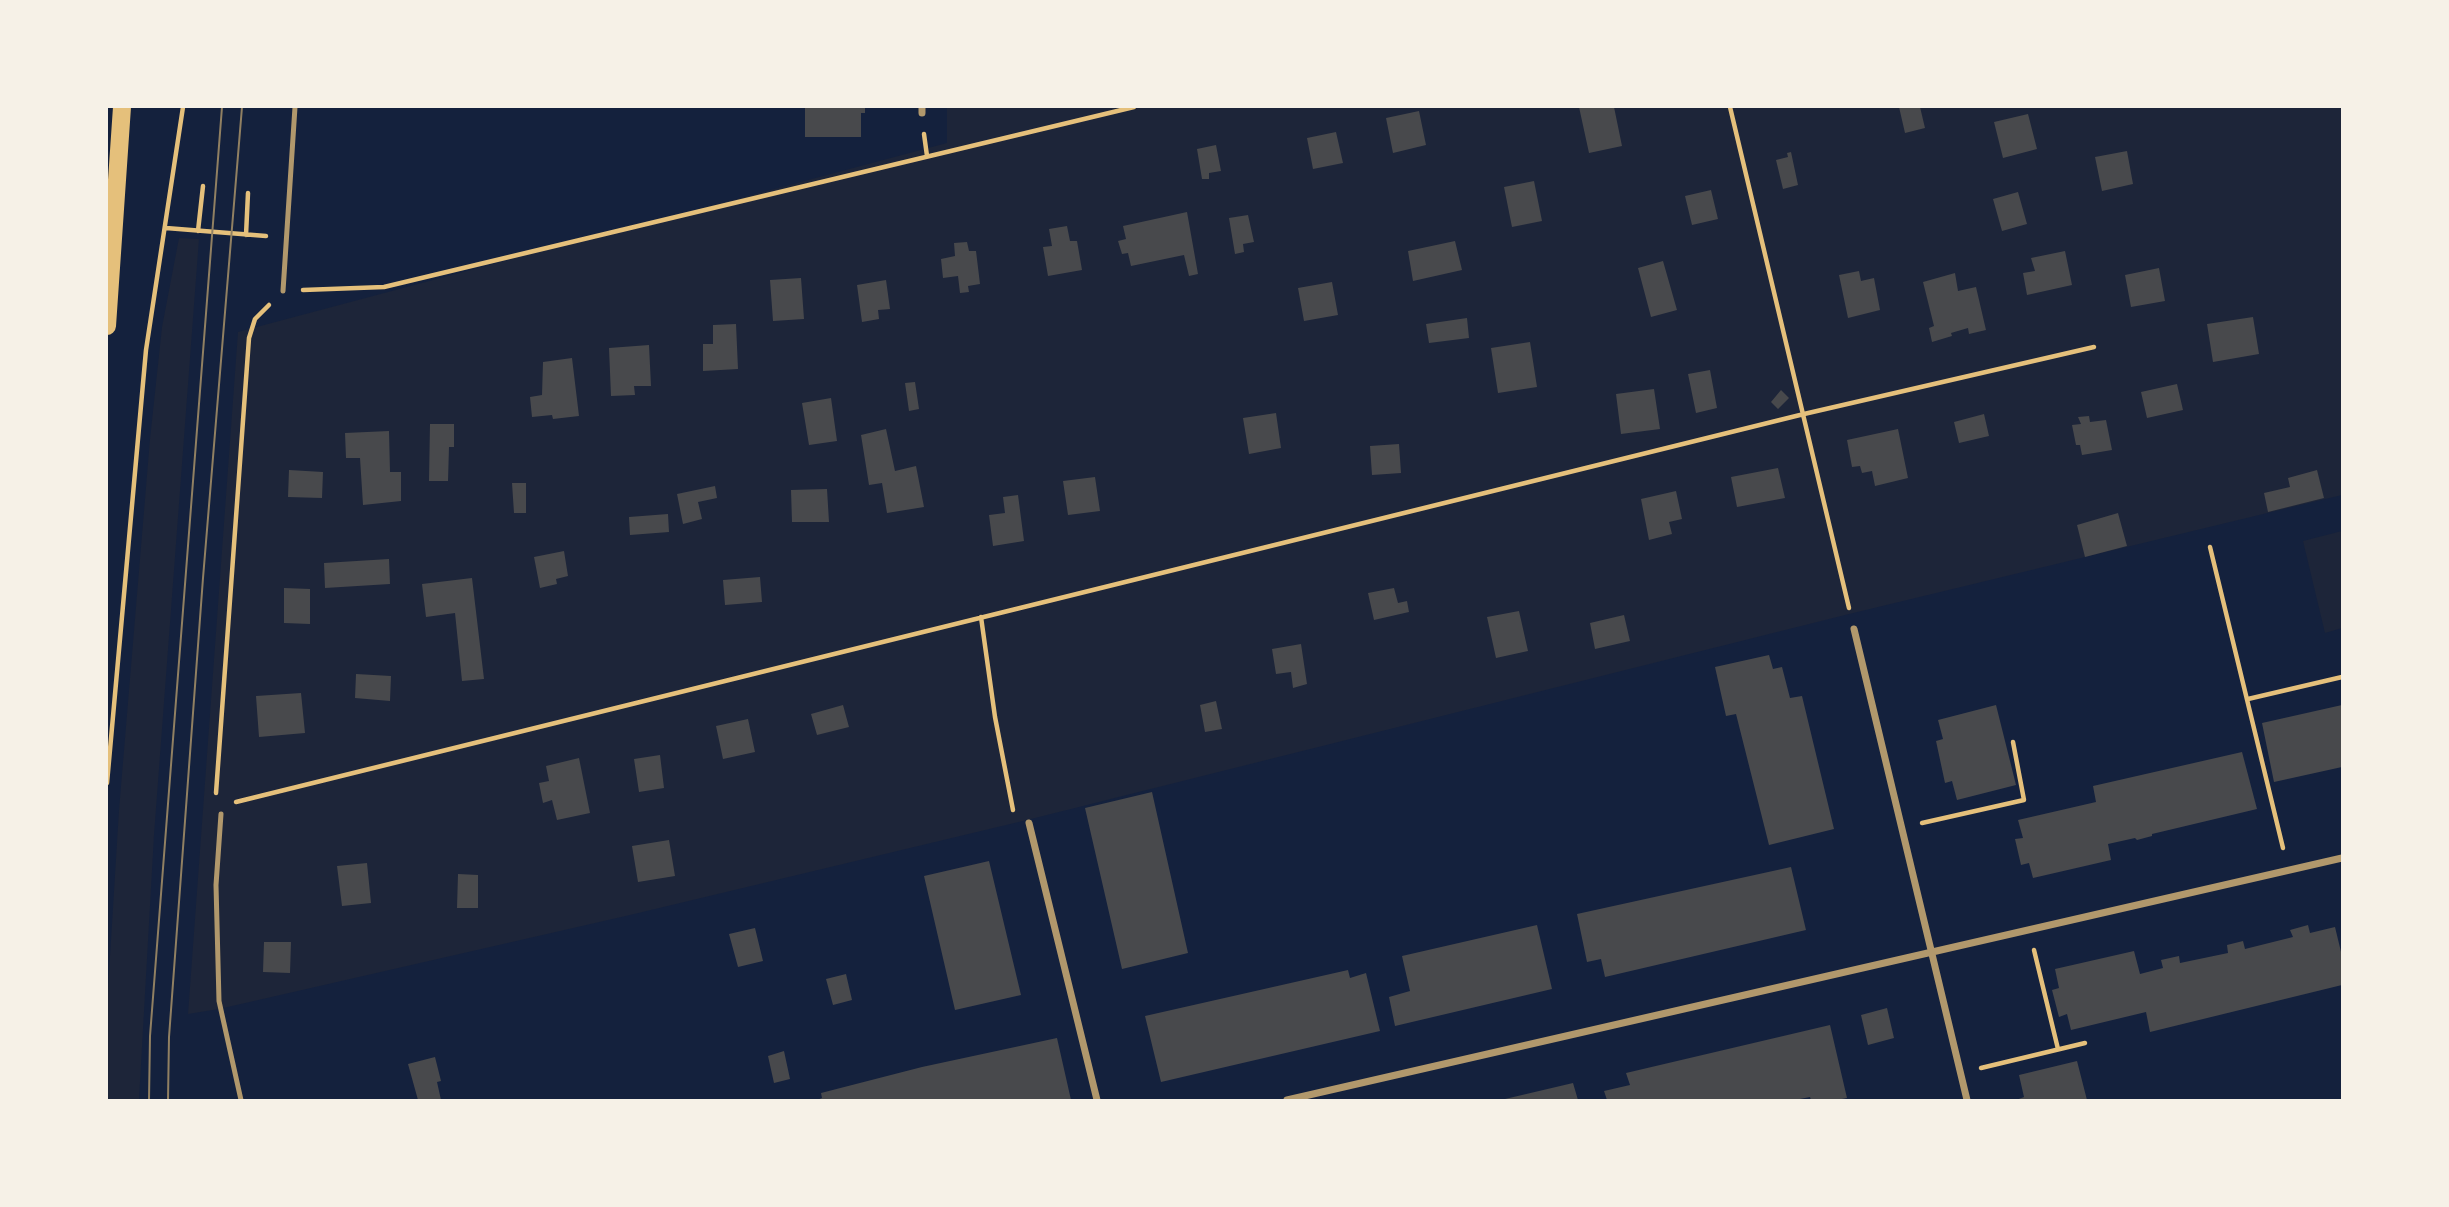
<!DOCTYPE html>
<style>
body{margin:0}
#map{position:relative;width:2449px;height:1207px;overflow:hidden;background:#14213d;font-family:"Sofia Sans Condensed",sans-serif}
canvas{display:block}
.frame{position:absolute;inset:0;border:108px solid #f6f1e7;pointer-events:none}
</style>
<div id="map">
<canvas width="2449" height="1207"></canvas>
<div class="frame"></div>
</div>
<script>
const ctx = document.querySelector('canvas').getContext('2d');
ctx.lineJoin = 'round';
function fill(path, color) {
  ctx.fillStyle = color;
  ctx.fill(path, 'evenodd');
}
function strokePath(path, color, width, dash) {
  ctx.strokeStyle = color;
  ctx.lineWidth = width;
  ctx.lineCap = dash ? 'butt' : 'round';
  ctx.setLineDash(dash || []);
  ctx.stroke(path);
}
fill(new Path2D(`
 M 947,107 L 2342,107 L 2342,495 L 1845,615 L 1027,820 L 630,915 L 219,1009 L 188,1014 L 238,332 L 947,143 Z
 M 179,238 L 199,239 L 154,835 L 139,1100 L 107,1100 L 107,1005 L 119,810 L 150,439 L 162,327 Z
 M 2342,531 L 2342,628 L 2325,633 L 2303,541 Z`), '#1d2539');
fill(new Path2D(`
 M 805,107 L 865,107 L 865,113 L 861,113 L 861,137 L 805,137 Z
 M 1579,107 L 1614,107 L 1622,146 L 1589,153 Z
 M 1899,107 L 1920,107 L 1925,128 L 1905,133 Z
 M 1419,111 L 1426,145 L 1393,153 L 1386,118 Z
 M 2028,114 L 2037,149 L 2003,158 L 1994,122 Z
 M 1336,132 L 1343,163 L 1313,169 L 1307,138 Z
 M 1216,145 L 1221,171 L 1209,173 L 1209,179 L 1202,179 L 1197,149 Z
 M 2127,151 L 2133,184 L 2102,191 L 2095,157 Z
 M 1791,152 L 1798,185 L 1783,189 L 1776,160 L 1788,157 L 1787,153 Z
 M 1534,181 L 1542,221 L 1512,227 L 1504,187 Z
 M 1711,190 L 1718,219 L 1692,225 L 1685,196 Z
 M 2018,192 L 2027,224 L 2002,231 L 1993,199 Z
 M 1187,212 L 1198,274 L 1189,276 L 1184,255 L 1131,266 L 1128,253 L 1122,254 L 1118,241 L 1126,239 L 1123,226 Z
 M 1248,215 L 1254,242 L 1243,244 L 1244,252 L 1235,254 L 1229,218 Z
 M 1067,226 L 1070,241 L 1077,241 L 1082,270 L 1048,276 L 1043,247 L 1052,246 L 1049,229 Z
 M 1455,241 L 1462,270 L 1413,281 L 1408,251 Z
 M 967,242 L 969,251 L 976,251 L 980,284 L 968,286 L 969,292 L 960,293 L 958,276 L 943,278 L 941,259 L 955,256 L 954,243 Z
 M 2065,251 L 2072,285 L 2027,295 L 2023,273 L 2035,271 L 2031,258 Z
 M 1663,261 L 1677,310 L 1651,317 L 1638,268 Z
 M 2159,268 L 2165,301 L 2131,307 L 2125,275 Z
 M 1859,271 L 1861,281 L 1874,278 L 1880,310 L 1848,318 L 1839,275 Z
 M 1955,273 L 1958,291 L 1976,287 L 1986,330 L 1969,334 L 1968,328 L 1951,333 L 1952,336 L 1932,342 L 1929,328 L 1934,326 L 1923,282 Z
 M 801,278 L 804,319 L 773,321 L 770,280 Z
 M 886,280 L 890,309 L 878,310 L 879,319 L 862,322 L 857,285 Z
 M 1332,282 L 1338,315 L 1304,321 L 1298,288 Z
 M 2253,317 L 2259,354 L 2213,362 L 2207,324 Z
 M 1467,318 L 1469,338 L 1429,343 L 1426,324 Z
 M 736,324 L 738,369 L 703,371 L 703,344 L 713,344 L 713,325 Z
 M 1530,342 L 1537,387 L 1498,393 L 1491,348 Z
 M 649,345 L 651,386 L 634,386 L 635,395 L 611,396 L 609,348 Z
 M 572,358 L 579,416 L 553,419 L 552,415 L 532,417 L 530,397 L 542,395 L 543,362 Z
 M 1710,370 L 1717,408 L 1696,413 L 1688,374 Z
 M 915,382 L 919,409 L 909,411 L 905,383 Z
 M 2177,384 L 2183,410 L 2147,418 L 2141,392 Z
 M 1654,389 L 1660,429 L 1621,434 L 1616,394 Z
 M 1781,390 L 1789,398 L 1778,409 L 1771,402 Z
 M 831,398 L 837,441 L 809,445 L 802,403 Z
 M 1276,413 L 1281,448 L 1249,454 L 1243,418 Z
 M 1984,414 L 1989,436 L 1959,443 L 1954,422 Z
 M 2089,416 L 2090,422 L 2106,420 L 2112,450 L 2082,455 L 2080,445 L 2076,445 L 2072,425 L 2081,424 L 2078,417 Z
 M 430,424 L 454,424 L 454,447 L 449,447 L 448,481 L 429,481 Z
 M 886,429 L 895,471 L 916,466 L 924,507 L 887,513 L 882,483 L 869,485 L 861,435 Z
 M 1898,429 L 1908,478 L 1875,486 L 1872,471 L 1862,473 L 1860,466 L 1852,467 L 1847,440 Z
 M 389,431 L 390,472 L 401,472 L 401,501 L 363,505 L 360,458 L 346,458 L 345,433 Z
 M 1399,444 L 1401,473 L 1372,475 L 1370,446 Z
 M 1778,468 L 1785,498 L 1737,507 L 1731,477 Z
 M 289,470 L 323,472 L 322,498 L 288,497 Z
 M 2317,470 L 2324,498 L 2268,512 L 2264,493 L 2290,487 L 2288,478 Z
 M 1095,477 L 1100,511 L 1068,515 L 1063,481 Z
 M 512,483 L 526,483 L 526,513 L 514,513 Z
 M 715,486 L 717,498 L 698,502 L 702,519 L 683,524 L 677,494 Z
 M 827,489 L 829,522 L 792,522 L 791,490 Z
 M 1676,491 L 1682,519 L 1669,522 L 1672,534 L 1649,540 L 1641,499 Z
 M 1018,495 L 1024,541 L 993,546 L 989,515 L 1005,513 L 1003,497 Z
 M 2118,513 L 2127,546 L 2085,557 L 2077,525 Z
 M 668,514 L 669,532 L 630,535 L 629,517 Z
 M 564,551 L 568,576 L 556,579 L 557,584 L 540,588 L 534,557 Z
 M 389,559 L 390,584 L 325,588 L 324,563 Z
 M 760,577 L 762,602 L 725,605 L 723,580 Z
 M 472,578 L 484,679 L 462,681 L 455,613 L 426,617 L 422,584 Z
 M 284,588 L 310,589 L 310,624 L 284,623 Z
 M 1394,588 L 1398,603 L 1407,601 L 1409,612 L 1374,620 L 1368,593 Z
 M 1519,611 L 1528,651 L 1496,658 L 1487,617 Z
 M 1624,615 L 1630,641 L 1595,649 L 1590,623 Z
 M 1301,644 L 1307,684 L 1293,688 L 1291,672 L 1276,674 L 1272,649 Z
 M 1769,655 L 1773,669 L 1782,667 L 1790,698 L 1802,696 L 1834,829 L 1769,845 L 1736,714 L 1726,716 L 1715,667 Z
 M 356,674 L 391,676 L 390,701 L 355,698 Z
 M 301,693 L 305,733 L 259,737 L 256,696 Z
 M 1216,701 L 1222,729 L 1205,732 L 1200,705 Z
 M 843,705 L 849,727 L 817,735 L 811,714 Z
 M 1996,705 L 2016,785 L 1957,800 L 1952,781 L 1945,783 L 1936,741 L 1943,739 L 1938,720 Z
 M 2342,705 L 2342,767 L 2274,782 L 2262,723 Z
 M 748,719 L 755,752 L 723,759 L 716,726 Z
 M 2242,752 L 2257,809 L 2152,834 L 2152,836 L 2137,840 L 2135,838 L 2108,844 L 2111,860 L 2033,878 L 2029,863 L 2021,865 L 2015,839 L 2023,838 L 2018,820 L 2096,802 L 2093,786 Z
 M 660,755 L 664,788 L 639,792 L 634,759 Z
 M 579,758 L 590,813 L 557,820 L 552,800 L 543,803 L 539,783 L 549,781 L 546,766 Z
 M 1152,792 L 1188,953 L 1122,969 L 1085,808 Z
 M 669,840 L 675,876 L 638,882 L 632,846 Z
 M 989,861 L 1021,995 L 955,1010 L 924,876 Z
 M 367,863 L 371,903 L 342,906 L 337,866 Z
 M 1791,867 L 1806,930 L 1605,977 L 1601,959 L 1587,962 L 1577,914 Z
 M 458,874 L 478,875 L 478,908 L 457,908 Z
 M 1537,925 L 1552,989 L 1395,1026 L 1389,997 L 1410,991 L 1402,956 Z
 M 2308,925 L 2310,933 L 2335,927 L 2342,956 L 2342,985 L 2150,1032 L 2146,1012 L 2071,1030 L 2067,1014 L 2059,1017 L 2052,990 L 2059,988 L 2055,969 L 2134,951 L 2140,974 L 2163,968 L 2161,960 L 2179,956 L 2180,963 L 2228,953 L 2227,945 L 2243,941 L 2245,949 L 2293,937 L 2290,930 Z
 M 755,928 L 763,961 L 738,967 L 729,934 Z
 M 264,942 L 291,942 L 290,973 L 263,972 Z
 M 1348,970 L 1350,978 L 1366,973 L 1380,1031 L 1161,1082 L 1145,1016 Z
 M 846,974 L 852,1000 L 833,1005 L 826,979 Z
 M 1887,1008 L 1894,1038 L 1868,1045 L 1861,1015 Z
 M 1830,1025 L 1847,1098 L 1837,1100 L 1811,1100 L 1810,1097 L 1795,1100 L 1607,1100 L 1604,1091 L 1630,1085 L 1626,1073 Z
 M 1057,1038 L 1071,1100 L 817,1100 L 822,1098 L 821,1093 L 922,1067 Z
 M 784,1051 L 790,1079 L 774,1083 L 768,1056 Z
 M 435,1057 L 441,1081 L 437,1082 L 441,1100 L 418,1100 L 408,1064 Z
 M 2077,1061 L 2087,1100 L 2016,1100 L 2024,1097 L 2019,1075 Z
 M 1573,1083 L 1578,1100 L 1506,1100 L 1505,1099 Z`), '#48494c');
strokePath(new Path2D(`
 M 1730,107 L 1849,608
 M 924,134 L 927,156
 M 166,228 L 266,236
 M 198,231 L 203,186
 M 246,235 L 248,193
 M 303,290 L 384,287 L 1134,107
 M 2210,547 L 2283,848
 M 981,617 L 995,717 L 1013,810
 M 2248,699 L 2342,677
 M 107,783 L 146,350 L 183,107
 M 216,793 L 249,338 L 255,319 L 269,305
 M 236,802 L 1804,414 L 2094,347
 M 1922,823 L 2024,800 L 2013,742
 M 2034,950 L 2058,1049
 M 1981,1068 L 2085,1043`), '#e5c07b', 4.5);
strokePath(new Path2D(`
 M 283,291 L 295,107
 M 221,814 L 216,885 L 219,1001 L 241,1100`), '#b1986c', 5);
strokePath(new Path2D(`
 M 922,107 L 922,113
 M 1854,629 L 1967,1100
 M 1029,823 L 1097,1100
 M 1287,1100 L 2342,858`), '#b1986c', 7);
strokePath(new Path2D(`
 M 107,326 L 122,107`), '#e5c07b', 18);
strokePath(new Path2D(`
 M 149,1100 L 150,1036 L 222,107
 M 168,1100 L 169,1037 L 203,578 L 242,107`), '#918062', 2);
</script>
